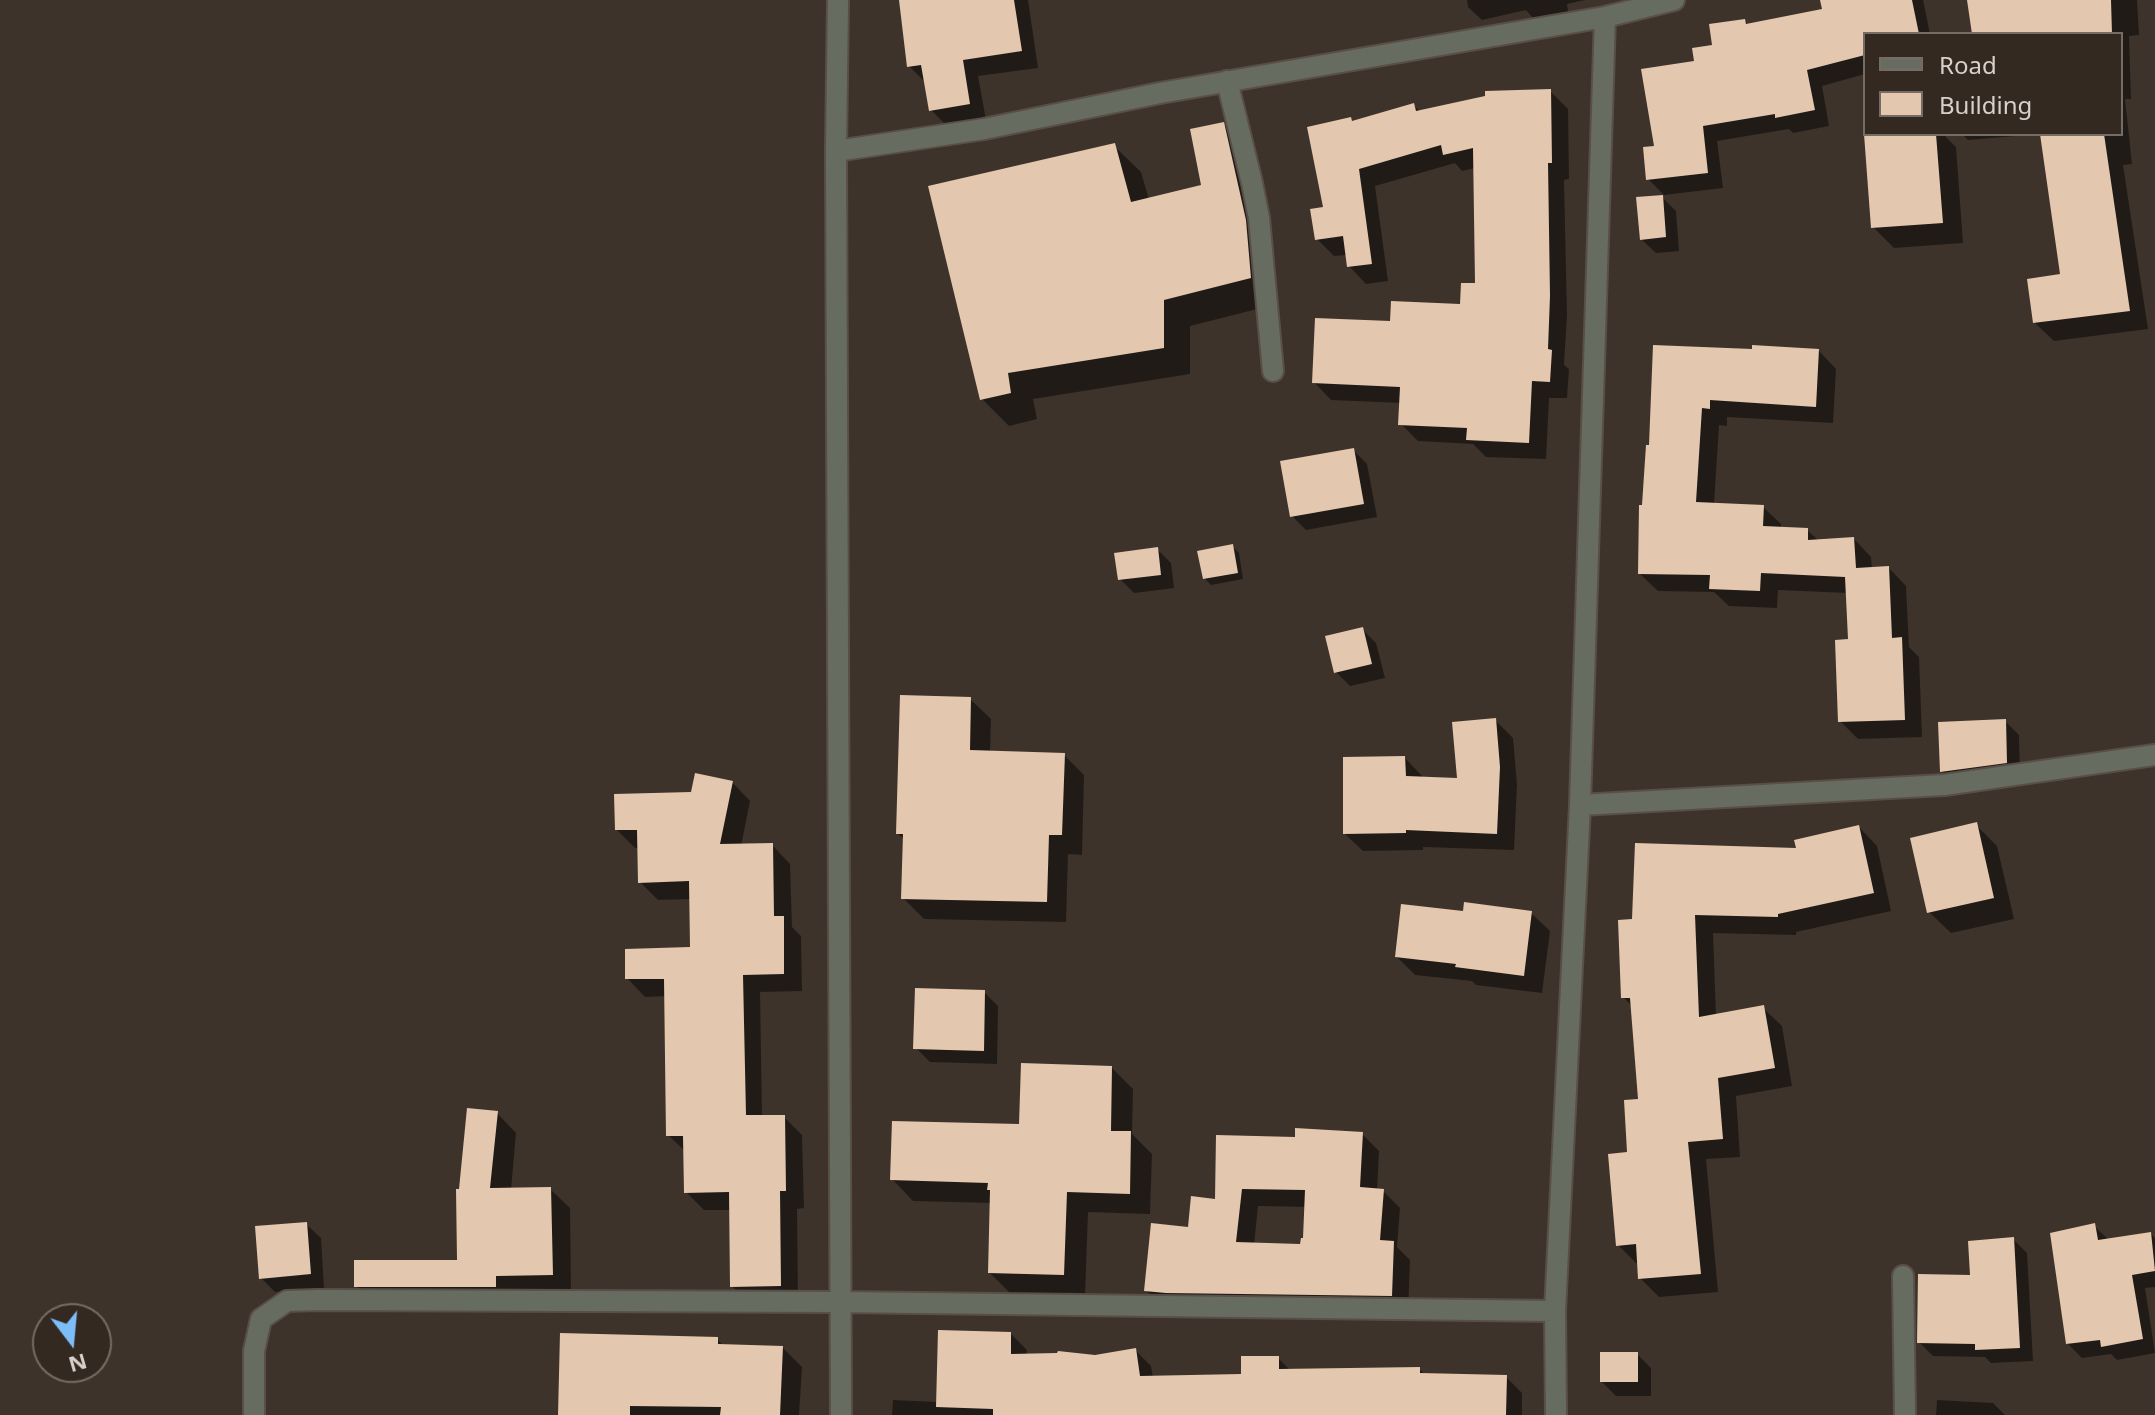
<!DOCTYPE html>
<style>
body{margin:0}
#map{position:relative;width:2155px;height:1415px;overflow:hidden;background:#3e332b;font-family:"Noto Sans",sans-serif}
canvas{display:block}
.legend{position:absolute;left:1863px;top:32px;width:260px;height:104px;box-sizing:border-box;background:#332921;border:2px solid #756c65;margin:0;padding:10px 14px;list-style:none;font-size:24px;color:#d7d0cb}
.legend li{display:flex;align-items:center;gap:16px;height:40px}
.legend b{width:40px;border:2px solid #756c65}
.north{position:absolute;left:32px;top:1303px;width:80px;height:80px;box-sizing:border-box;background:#332921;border:2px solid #756c65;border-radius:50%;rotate:164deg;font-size:22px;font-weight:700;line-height:32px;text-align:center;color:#d7d0cb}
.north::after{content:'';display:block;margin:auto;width:28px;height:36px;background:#7dbef9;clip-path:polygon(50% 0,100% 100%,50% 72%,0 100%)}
</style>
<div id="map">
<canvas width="2155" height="1415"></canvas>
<ul class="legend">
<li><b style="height:10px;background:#666d60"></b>Road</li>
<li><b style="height:22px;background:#e4c7af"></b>Building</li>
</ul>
<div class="north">N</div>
</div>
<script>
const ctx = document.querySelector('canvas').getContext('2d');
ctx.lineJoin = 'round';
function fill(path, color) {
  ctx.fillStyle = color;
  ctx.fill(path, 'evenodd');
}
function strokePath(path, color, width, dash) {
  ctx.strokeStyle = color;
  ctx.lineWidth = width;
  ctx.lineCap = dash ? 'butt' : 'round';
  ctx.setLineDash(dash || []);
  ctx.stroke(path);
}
fill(new Path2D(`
 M 901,0 L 1028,0 L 1038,68 L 978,76 L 986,120 L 948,127 L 931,110 L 926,83 L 909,66 Z
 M 1467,0 L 1585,0 L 1567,4 L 1569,20 L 1539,25 L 1526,10 L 1482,20 L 1468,7 Z
 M 1822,0 L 1923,0 L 1930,34 L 1865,34 L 1865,74 L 1822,86 L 1829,126 L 1793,133 L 1789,129 L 1717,141 L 1723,188 L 1664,195 L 1648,179 L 1657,147 L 1696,62 L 1745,21 L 1749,26 L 1824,10 Z
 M 1969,0 L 2137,0 L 2139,35 L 2129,36 L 2131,99 L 2125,99 L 2132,164 L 2123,165 L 2148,329 L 2054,341 L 2035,323 L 2062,276 L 2042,134 L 2121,134 L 2121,34 L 1974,34 Z
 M 1550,91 L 1568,109 L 1569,179 L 1564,180 L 1567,315 L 1564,365 L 1569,369 L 1567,398 L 1549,398 L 1546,459 L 1486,457 L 1473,444 L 1418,441 L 1401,424 L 1402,403 L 1331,400 L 1314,382 L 1392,323 L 1462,306 L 1477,285 L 1475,168 L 1462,171 L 1455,163 L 1375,186 L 1388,281 L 1366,284 L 1349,266 L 1347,255 L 1334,256 L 1317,239 L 1351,119 L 1354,123 L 1413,105 L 1421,112 Z
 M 1223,124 L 1250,151 L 1272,248 L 1277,304 L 1190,326 L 1190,374 L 1033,399 L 1037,419 L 1009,426 L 982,399 L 1114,146 L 1141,172 L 1149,200 L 1203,186 Z
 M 1866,134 L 1943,134 L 1956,147 L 1963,243 L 1894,248 L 1873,227 Z
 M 1962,134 L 2040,134 L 1968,140 Z
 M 1662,197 L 1676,211 L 1679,251 L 1656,253 L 1641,239 Z
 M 1655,347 L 1819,351 L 1836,369 L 1833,423 L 1727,417 L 1727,426 L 1719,425 L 1714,504 L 1763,507 L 1781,524 L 1781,529 L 1807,530 L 1819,541 L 1854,539 L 1871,557 L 1872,569 L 1889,568 L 1906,586 L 1909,647 L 1919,657 L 1922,737 L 1858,739 L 1840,721 L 1850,641 L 1848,593 L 1778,590 L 1777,608 L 1729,606 L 1714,592 L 1658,591 L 1640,574 L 1643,507 L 1651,447 Z
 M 1353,450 L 1367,464 L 1377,517 L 1306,530 L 1292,516 Z
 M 1232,546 L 1239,553 L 1243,579 L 1211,585 L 1204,578 Z
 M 1157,549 L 1171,563 L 1174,588 L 1134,593 L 1120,579 Z
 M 1362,629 L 1376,643 L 1385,678 L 1350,686 L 1336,672 Z
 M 970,699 L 991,719 L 990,752 L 1064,755 L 1084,775 L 1082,855 L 1068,854 L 1066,922 L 924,919 L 903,898 L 905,840 L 898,834 Z
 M 1495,720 L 1513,738 L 1517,785 L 1514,850 L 1423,847 L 1423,850 L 1363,851 L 1345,834 L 1405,758 L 1422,776 L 1422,778 L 1459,780 Z
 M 2005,721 L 2019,735 L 2020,776 L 1956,785 L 1942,771 Z
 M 732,782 L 750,801 L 741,846 L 772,845 L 790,864 L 792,927 L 801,936 L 802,991 L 760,992 L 762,1117 L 784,1117 L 802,1135 L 804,1208 L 797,1209 L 798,1303 L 750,1305 L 732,1286 L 731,1210 L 704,1210 L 686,1192 L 686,1152 L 668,1135 L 666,996 L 645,997 L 627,978 L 692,949 L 692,899 L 658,900 L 640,882 L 640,848 L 635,848 L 617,830 L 693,794 Z
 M 1976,825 L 1997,846 L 2014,919 L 1951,933 L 1929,912 Z
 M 1859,827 L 1877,846 L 1891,911 L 1796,932 L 1796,935 L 1713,933 L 1716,1016 L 1763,1008 L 1782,1026 L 1792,1086 L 1736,1096 L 1740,1157 L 1706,1159 L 1718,1292 L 1659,1297 L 1640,1278 L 1639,1263 L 1636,1263 L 1618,1245 L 1629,1154 L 1640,1101 L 1633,1007 L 1623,997 L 1634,921 L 1798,850 Z
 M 1531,913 L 1550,931 L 1542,993 L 1476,985 L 1472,981 L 1415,975 L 1397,957 L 1464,914 Z
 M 984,992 L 998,1006 L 997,1064 L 930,1062 L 916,1048 Z
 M 1112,1068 L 1133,1089 L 1132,1134 L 1152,1154 L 1150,1214 L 1088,1212 L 1085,1296 L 1011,1294 L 990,1273 L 992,1203 L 913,1201 L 892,1179 L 1021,1127 Z
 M 497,1113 L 516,1133 L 511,1190 L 550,1189 L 570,1208 L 571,1293 L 376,1306 L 356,1286 L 459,1262 L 461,1191 Z
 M 1362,1134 L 1379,1151 L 1377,1191 L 1383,1191 L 1400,1208 L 1397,1247 L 1410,1260 L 1408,1312 L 1163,1308 L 1146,1290 L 1190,1229 L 1217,1201 L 1297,1139 ZM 1258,1206 L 1307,1207 L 1305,1240 L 1302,1246 L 1254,1245 Z
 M 306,1224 L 321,1238 L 324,1288 L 275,1292 L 261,1278 Z
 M 2094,1226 L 2109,1240 L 2151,1234 L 2155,1238 L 2155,1287 L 2145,1288 L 2155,1353 L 2117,1360 L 2111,1354 L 2082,1358 L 2068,1344 Z
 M 2013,1239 L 2027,1253 L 2033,1361 L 1991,1363 L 1985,1357 L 1933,1356 L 1919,1342 L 1972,1277 Z
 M 1011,1334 L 1027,1350 L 1026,1355 L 1095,1357 L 1135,1350 L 1151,1366 L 1153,1378 L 1243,1375 L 1278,1358 L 1291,1371 L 1419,1369 L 1426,1375 L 1506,1377 L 1522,1393 L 1522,1415 L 892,1415 L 893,1400 L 938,1402 Z
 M 717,1339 L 724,1346 L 783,1348 L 802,1367 L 799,1415 L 560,1415 Z
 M 1637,1354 L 1651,1368 L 1651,1396 L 1616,1396 L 1602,1382 Z
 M 1937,1400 L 1993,1403 L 2005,1415 L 1936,1415 Z`), '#0007');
fill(new Path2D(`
 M 899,0 L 1014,0 L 1022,51 L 963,60 L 970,104 L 929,111 L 921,65 L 907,67 Z
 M 1820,0 L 1912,0 L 1919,34 L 1865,34 L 1865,55 L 1807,70 L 1815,110 L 1775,118 L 1775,114 L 1703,126 L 1708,173 L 1646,180 L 1643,147 L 1654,146 L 1641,69 L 1694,61 L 1692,48 L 1712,45 L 1709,24 L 1745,19 L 1746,24 L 1822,9 Z
 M 1967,0 L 2111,0 L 2112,34 L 1972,34 Z
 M 1551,89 L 1552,163 L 1548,163 L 1550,296 L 1548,349 L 1552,350 L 1550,382 L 1532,381 L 1529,443 L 1466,440 L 1467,428 L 1398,425 L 1400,387 L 1312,383 L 1315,318 L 1390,321 L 1391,301 L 1460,304 L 1461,283 L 1475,283 L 1473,148 L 1443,155 L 1441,145 L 1359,169 L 1372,264 L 1347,267 L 1343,236 L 1315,240 L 1310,209 L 1323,207 L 1307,127 L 1351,117 L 1352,121 L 1414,103 L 1416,111 L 1485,96 L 1485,91 Z
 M 1224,122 L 1246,220 L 1251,278 L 1164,300 L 1164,348 L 1008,373 L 1011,393 L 980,400 L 928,186 L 1115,143 L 1131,202 L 1201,185 L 1190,129 Z
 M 1864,134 L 1936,134 L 1943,223 L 1871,228 Z
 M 2040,134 L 2104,134 L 2130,311 L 2033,323 L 2027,279 L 2060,274 Z
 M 1663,195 L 1666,237 L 1640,240 L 1636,197 Z
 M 1653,345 L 1752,349 L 1752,345 L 1819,349 L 1816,407 L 1710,400 L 1710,409 L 1702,408 L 1696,502 L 1764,505 L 1763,526 L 1808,528 L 1808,540 L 1854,537 L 1856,568 L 1889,566 L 1892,638 L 1902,637 L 1905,720 L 1838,722 L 1835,640 L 1848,639 L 1845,577 L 1761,573 L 1760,591 L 1709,589 L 1710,575 L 1638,574 L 1639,505 L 1642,505 L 1646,445 L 1649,445 Z
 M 1354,448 L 1364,504 L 1290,517 L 1280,461 Z
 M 1233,544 L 1238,573 L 1203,579 L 1197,551 Z
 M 1158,547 L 1161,575 L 1118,580 L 1114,553 Z
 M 1363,627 L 1372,664 L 1334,673 L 1325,636 Z
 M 900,695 L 971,697 L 970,750 L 1065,753 L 1062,835 L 1049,835 L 1047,902 L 901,899 L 903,834 L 896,834 Z
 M 1496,718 L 1500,767 L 1497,834 L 1406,830 L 1406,833 L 1343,834 L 1343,757 L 1405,756 L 1406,776 L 1457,778 L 1452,722 Z
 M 2006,719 L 2007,763 L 1940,772 L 1938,722 Z
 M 695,773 L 733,781 L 720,844 L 773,843 L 774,916 L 784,916 L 784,974 L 743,975 L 746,1115 L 785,1115 L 786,1191 L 780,1191 L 781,1286 L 730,1287 L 729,1192 L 684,1193 L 683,1136 L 666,1136 L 664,979 L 625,979 L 625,949 L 690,947 L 689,881 L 638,883 L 637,830 L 615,830 L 614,794 L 691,792 Z
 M 1977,822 L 1994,898 L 1927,913 L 1910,838 Z
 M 1859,825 L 1874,893 L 1778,914 L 1778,917 L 1695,915 L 1699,1017 L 1764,1005 L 1775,1068 L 1718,1078 L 1723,1139 L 1688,1142 L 1701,1274 L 1638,1279 L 1636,1244 L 1616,1246 L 1608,1154 L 1627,1152 L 1624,1100 L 1638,1099 L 1630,998 L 1621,998 L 1618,920 L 1632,919 L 1635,843 L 1796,848 L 1794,840 Z
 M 1464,902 L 1532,911 L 1524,976 L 1455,967 L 1456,964 L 1395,957 L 1401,904 L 1463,911 Z
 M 915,988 L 985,990 L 984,1051 L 913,1049 Z
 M 1021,1063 L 1112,1066 L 1111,1131 L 1131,1131 L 1130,1194 L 1067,1192 L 1064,1275 L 988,1273 L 990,1190 L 987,1190 L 988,1183 L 890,1180 L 892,1121 L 1019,1124 Z
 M 467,1108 L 498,1111 L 490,1188 L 551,1187 L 553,1275 L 496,1276 L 496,1287 L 354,1287 L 354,1260 L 457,1260 L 456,1189 L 459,1189 Z
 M 1295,1128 L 1363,1132 L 1360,1187 L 1384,1189 L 1380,1240 L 1394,1241 L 1392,1296 L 1166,1293 L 1144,1291 L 1151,1223 L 1188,1227 L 1191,1196 L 1215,1199 L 1216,1135 L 1295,1137 ZM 1242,1189 L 1305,1190 L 1303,1238 L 1301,1238 L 1300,1244 L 1236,1242 Z
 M 307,1222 L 311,1274 L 259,1279 L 255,1226 Z
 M 2095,1223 L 2098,1240 L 2151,1232 L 2155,1271 L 2132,1275 L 2143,1339 L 2101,1347 L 2100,1340 L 2066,1344 L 2050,1233 Z
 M 2014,1237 L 2020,1348 L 1975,1350 L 1975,1344 L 1917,1343 L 1918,1274 L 1970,1275 L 1968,1241 Z
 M 938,1330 L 1011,1332 L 1011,1354 L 1057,1353 L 1058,1351 L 1095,1355 L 1136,1348 L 1140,1376 L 1241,1374 L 1241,1356 L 1279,1356 L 1279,1369 L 1420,1367 L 1420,1373 L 1507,1375 L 1506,1415 L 993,1415 L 993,1409 L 936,1407 Z
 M 560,1333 L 718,1337 L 718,1344 L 783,1346 L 780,1415 L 720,1415 L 721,1407 L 630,1406 L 630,1415 L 558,1415 Z
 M 1600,1352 L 1638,1352 L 1638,1382 L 1600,1382 Z`), '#e4c7af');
const minor = new Path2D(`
 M 838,0 L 836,151 L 841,1415
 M 1227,81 L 1252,183 L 1259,218 L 1273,371
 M 836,151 L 984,129 L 1160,93 L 1605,17 L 1674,0
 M 1580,805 L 1944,785 L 2155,755
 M 1903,1276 L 1905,1415
 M 254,1415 L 254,1351 L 261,1319 L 287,1301 L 317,1300 L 840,1302 L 1555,1311
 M 1556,1415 L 1555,1311 L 1580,805 L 1605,17`);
strokePath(minor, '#5a4f48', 24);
strokePath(minor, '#666d60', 20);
</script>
